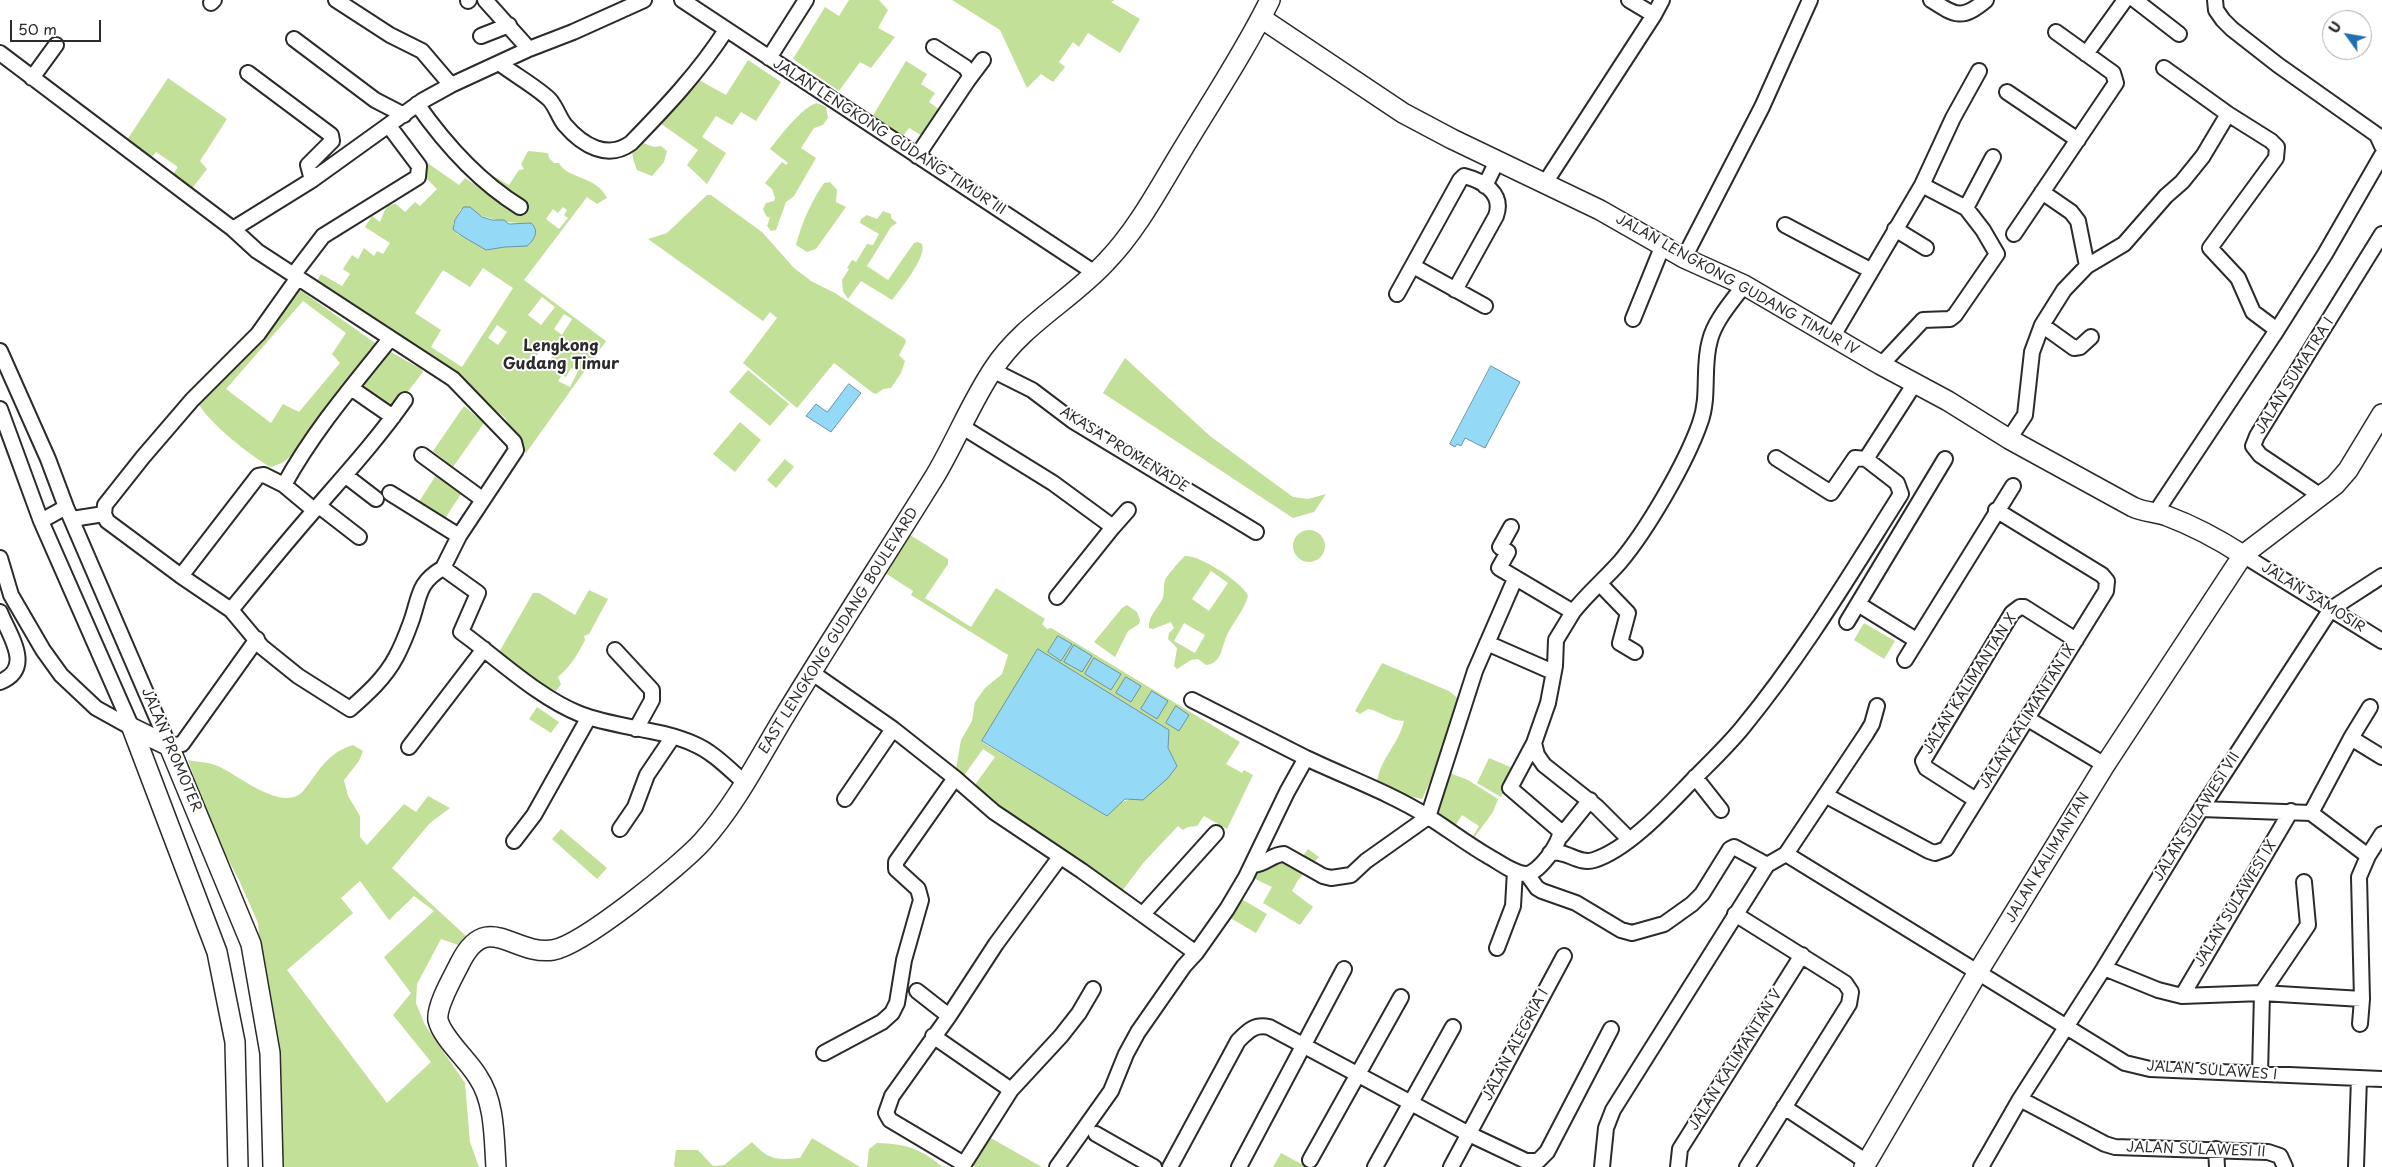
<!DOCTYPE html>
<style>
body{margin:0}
#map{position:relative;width:2382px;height:1167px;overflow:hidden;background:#fff;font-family:"Playpen Sans",sans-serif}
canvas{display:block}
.north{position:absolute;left:2322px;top:10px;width:50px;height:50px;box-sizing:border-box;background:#fff;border:1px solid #aaa;border-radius:50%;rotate:302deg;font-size:14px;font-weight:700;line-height:20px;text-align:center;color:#2b2b2b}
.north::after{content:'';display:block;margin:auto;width:18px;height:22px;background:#1f6fb2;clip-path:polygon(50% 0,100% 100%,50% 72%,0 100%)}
.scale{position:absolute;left:10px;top:20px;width:91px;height:22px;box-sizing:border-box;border:2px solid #2b2b2b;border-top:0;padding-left:6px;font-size:15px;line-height:18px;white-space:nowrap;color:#2b2b2b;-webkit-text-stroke:4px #fff;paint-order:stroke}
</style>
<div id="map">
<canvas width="2382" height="1167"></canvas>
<div class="north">U</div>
<div class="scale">50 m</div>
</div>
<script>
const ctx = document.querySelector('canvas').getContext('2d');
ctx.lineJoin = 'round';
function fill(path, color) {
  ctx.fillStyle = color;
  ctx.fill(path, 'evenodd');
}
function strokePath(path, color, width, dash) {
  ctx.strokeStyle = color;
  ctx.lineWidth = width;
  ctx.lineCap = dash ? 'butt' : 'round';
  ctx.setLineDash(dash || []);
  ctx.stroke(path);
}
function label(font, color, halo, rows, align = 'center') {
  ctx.font = font + ' "Playpen Sans",sans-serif';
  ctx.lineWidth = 4;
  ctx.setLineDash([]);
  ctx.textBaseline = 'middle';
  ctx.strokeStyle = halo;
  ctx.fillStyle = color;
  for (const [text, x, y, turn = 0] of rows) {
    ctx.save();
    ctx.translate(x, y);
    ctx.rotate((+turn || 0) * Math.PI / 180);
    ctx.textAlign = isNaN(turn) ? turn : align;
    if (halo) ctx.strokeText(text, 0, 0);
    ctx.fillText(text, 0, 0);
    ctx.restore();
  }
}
fill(new Path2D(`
 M 849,0 L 879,0 L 888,10 L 878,28 L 895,37 L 871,68 L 860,62 L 839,91 L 793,59 L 825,7 L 839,16 Z
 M 952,0 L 1115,0 L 1111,2 L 1140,19 L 1120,53 L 1088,33 L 1079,47 L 1073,42 L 1059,62 L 1065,67 L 1053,82 L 1041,74 L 1027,88 L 1000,30 Z
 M 748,60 L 781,82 L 756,121 L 741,112 L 732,125 L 716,116 L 702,137 L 726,153 L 707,184 L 687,165 L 698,150 L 660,123 L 697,79 L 726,95 Z
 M 906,61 L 927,74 L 921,84 L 935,93 L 929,102 L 943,112 L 924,137 L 909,128 L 903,136 L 872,117 Z
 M 168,78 L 227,119 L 200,161 L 207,169 L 190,191 L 171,177 L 178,167 L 156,152 L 149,161 L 125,143 Z
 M 817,103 L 826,107 L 828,118 L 823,125 L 814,128 L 801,148 L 816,158 L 794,196 L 786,202 L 776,230 L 771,231 L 767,226 L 770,218 L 766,216 L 763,209 L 766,203 L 774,201 L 775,198 L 772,189 L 765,183 L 782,162 L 786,165 L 788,163 L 770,149 C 780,136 802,107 817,103 Z
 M 643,143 L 654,147 L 661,146 L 667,151 L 664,162 L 652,176 L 637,170 C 633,158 627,147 643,143 Z
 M 528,151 L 548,153 L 549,158 L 554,163 L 559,163 C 567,179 597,176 607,198 L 597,204 L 587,197 L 524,280 L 606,341 L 526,453 L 505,418 L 432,358 L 315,285 L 321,274 L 342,286 L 350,274 L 343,269 L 352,255 L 358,259 L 364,248 L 374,256 L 377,251 L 383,254 L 390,243 L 365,227 L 372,216 L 380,222 C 384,213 385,204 396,204 L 405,212 L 415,202 L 420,206 L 437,189 L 424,176 L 419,157 L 459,185 L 465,178 L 481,189 L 493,176 L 509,185 L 519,170 L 524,169 L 521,164 ZM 563,207 L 567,210 L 564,215 L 568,218 L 559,229 L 546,219 L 553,209 L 558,213 ZM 461,209 C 484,217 504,224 528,223 L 518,247 L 505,247 L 486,250 L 470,239 L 457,234 L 453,224 ZM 483,268 L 513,288 L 462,367 L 431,347 L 441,330 L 415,313 L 443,270 L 470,287 ZM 542,297 L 555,307 L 541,325 L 528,315 ZM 564,314 L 572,319 L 562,335 L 554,329 ZM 497,325 L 507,332 L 498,345 L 488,338 ZM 547,341 L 558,349 L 545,366 L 535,358 ZM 571,368 L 578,371 L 570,387 L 558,381 L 562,375 L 566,377 Z
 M 830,182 L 837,190 L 836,202 L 846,207 L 816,249 L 807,252 L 796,245 C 802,222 811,202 824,183 Z
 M 707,195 L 711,195 L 762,232 L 794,268 L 811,281 L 835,293 L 905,339 L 906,342 L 899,355 L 905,361 L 901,373 L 891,388 L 883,389 L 876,394 L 873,393 L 834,363 L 797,408 L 743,363 L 777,318 L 770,312 L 763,321 L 648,239 L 667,233 Z
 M 883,211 L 891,214 L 891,218 L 897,223 L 891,227 L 867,266 L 888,280 L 914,243 L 918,242 L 922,244 C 927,257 901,288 892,300 L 861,281 L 848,299 L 843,291 L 842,280 L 849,269 L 847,268 L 852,260 L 856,262 L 867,244 L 873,245 L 879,234 L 860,223 L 861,219 L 867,215 L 877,219 Z
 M 300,290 L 378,345 L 296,452 L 282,463 L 271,467 C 254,459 204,419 198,402 L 205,395 L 211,392 L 260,343 ZM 303,301 L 346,333 L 332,354 L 340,363 L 299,412 L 283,404 L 271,423 L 226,389 Z
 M 389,351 L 421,369 L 423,372 L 392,412 L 357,387 Z
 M 1125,358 L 1210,436 L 1293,497 L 1308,499 L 1326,494 L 1314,512 L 1293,518 L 1103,393 Z
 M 748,370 L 789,404 L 770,426 L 729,392 Z
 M 464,406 L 484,423 L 453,467 L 433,451 Z
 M 740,422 L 761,440 L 735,472 L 713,454 Z
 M 785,459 L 794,467 L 776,488 L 767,480 Z
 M 438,472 L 463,491 L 444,520 L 417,505 Z
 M1293 546a16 16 0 1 1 32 0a16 16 0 1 1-32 0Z
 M 907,533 L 948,559 L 948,564 L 925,598 L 971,627 L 996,588 L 1045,619 L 1042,624 L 1047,629 L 1051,628 L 1240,742 L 1226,764 L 1242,773 L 1244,770 L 1253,775 L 1227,829 L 1204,816 L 1197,826 L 1188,827 L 1183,830 L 1178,826 L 1144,862 L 1116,899 L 972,789 L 995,757 L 983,749 L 960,781 L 956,769 L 961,740 L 972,721 L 975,702 L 985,688 L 1002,674 L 1008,655 L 911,595 L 913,591 L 882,571 ZM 1168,738 L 1168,748 L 1177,766 L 1132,799 L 1121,802 L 1107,816 L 982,742 Z
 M 1185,556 C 1198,554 1244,583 1248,596 C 1244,611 1233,622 1227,635 C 1222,645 1222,664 1206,665 L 1198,659 L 1191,660 L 1177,669 L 1174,666 L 1177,648 L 1168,639 L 1169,633 L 1174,628 L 1171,622 L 1153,629 L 1149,628 C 1148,616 1157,609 1162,600 C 1165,594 1163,586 1165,580 C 1166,577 1182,558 1185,556 ZM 1211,571 L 1228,583 L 1209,611 L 1192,599 ZM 1184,623 L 1205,635 L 1195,653 L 1174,641 Z
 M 589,590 L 608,599 L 589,634 L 584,636 L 585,640 C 578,654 570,667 558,677 L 561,684 L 556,691 L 544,688 L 498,654 L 533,593 L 539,593 L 575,615 Z
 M 1127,605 L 1137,612 L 1140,620 L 1139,624 L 1128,631 L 1115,657 L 1094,642 L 1122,608 Z
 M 1864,623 L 1895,641 L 1884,659 L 1854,640 Z
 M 1382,663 L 1449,691 L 1460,700 L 1433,775 L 1422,799 L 1396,793 L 1377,783 C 1379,760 1399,744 1404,721 C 1390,721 1381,711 1368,709 L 1360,714 L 1355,711 Z
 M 537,707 L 559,722 L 551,733 L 529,719 Z
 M 353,745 L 363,751 L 359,761 L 344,780 L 348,796 L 360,816 L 360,837 L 367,845 L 404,804 L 416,812 L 428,796 L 450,808 L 430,823 L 392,868 L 466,936 L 461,946 L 441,939 L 417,984 L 416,1003 L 425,1025 L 465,1083 L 470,1142 L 479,1167 L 277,1167 L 258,923 L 239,880 L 213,831 L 188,760 C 197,762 209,762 218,766 C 237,774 284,815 304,790 C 320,770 327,753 353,745 ZM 360,881 L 389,920 L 414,896 L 434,911 L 384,957 L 411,993 L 393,1015 L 431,1062 L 387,1103 L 287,970 L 353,913 L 341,898 Z
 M 1489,758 L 1515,769 L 1501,797 L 1477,783 Z
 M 1447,772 L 1468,780 L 1498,799 L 1493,812 L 1471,842 L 1433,816 ZM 1462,815 L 1479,826 L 1472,838 L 1454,828 Z
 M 561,829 L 607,868 L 597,879 L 552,839 Z
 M 1265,847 L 1297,864 L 1308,849 L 1319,857 L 1298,880 L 1292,891 L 1313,907 L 1300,925 L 1263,903 L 1272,887 L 1249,876 Z
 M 1238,897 L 1267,914 L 1256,933 L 1227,916 Z
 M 989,1137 L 1042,1167 L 975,1167 L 973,1165 Z
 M 812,1138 L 860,1167 L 675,1167 L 674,1165 L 676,1150 L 698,1150 L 713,1166 L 724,1165 L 752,1142 C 769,1160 775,1160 800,1158 Z
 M 877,1143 C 907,1144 919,1148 943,1167 L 867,1167 L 869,1149 Z
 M 1281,1153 L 1307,1167 L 1273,1167 Z`), '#c2e098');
const water = new Path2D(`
 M 464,207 L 470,207 L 482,217 L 492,220 L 504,220 L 509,224 L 531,223 C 540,231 534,240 527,246 L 505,247 L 486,250 C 478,245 457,234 453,229 L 455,220 Z
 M 1491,366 L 1520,382 L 1485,448 L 1465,438 L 1461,446 L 1457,444 L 1455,447 L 1450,444 Z
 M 849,384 L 861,393 L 831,432 L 806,416 L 816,404 L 827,412 Z
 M 1058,636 L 1072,644 L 1061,661 L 1048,652 Z
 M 1074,645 L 1092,656 L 1082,672 L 1064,662 Z
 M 1038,649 L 1169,730 L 1168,748 L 1177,766 L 1168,778 L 1143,800 L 1125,799 L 1107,816 L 982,741 Z
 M 1094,658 L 1121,674 L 1111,690 L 1085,674 Z
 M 1126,677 L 1141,686 L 1131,702 L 1116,693 Z
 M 1152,691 L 1168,701 L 1157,719 L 1141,709 Z
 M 1176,706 L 1189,715 L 1179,731 L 1166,723 Z`);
fill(water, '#94d9f6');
strokePath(water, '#6a93a5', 1);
const street = new Path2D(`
 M 336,0 L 390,35 L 422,51 L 451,85
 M 485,0 L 529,49
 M 682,0 L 1095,273
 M 1629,0 L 1654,15
 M 1931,0 C 1956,16 1962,20 1986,0
 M 2135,0 L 2179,34
 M 2215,0 L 2216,10 L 2223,20 L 2232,29 L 2278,65 L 2377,135 L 2382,146
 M 468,1 L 469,0
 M 211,3 L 214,0
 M 481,36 L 509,25
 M 294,39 L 375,100 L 404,115
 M 0,53 L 233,229 L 257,251 L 453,379 L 514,442 L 516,450 L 459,536 L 443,568
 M 2086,54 L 2125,0
 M 769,58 L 806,0
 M 499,63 C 515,75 535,86 549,99 C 556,106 559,118 565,125 C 583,146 608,160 631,143 C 666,107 699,72 726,30
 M 2164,68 L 2228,114 L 2271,141 L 2277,147 L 2276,158 L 2210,248 L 2238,278 L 2253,312 L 2277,330
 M 248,73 L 331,135 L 332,141 L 308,165 L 312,180
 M 32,78 L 56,45
 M 968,80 L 983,60
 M 2007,92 L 2078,140
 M 417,104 C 445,144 478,181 520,207
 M 917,156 L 968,80 L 970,74 L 965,67 L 934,47
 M 1545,183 L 1654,15 L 1662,0
 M 1922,185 L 1953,118 L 1979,71
 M 1485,186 L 1497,161
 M 2042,192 L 2071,212 L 2078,221 L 2087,266
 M 1966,208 L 1993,157
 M 1785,225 L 1870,270
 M 233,229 L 312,180 L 422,101 L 451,85 L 529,49 L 573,32 L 644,0
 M 1895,229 L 1926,248
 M 2014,234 L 2116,83 L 2113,73 L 2056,32
 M 1684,258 L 1762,107 L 1810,0
 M 1413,266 L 1485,306
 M 294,274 L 323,236 L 418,177 L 419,166 L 389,126
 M 297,279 L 258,334 L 192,400 L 143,457 L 105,505 L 104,514 L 107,521 L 181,576 L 231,610 L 262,647 L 298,676 L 350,709 C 367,694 385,678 396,657 C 402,646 407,633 411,622 C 420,597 417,583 443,568 L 478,593 L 461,632 C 497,658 539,698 580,714 C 616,728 658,728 694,744 C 713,752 729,769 745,783
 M 1397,294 L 1460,180 L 1464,176 C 1484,181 1504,194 1496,216 L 1455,290
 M 1633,319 L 1663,245
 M 2042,325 L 2074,348 L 2080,347 L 2091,337
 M 1833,336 L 1922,185 L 1966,208 L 1983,230 L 1997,254 L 1955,315 L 1950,319 L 1923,320 L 1881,365
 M 0,351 L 48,459 L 66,507 L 169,746 L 182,744 L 257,639
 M 992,370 L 1032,390 L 1073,421 L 1256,532
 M 351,388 L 393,417
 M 0,409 L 41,521 L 132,728
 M 961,426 L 1053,483 L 1113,527 L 1057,597
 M 2009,439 L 2025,415 L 2032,352 L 2042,325 L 2064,290 L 2087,266 L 2124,244 L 2166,196 L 2182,182 L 2203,156 L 2228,114
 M 422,455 L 482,499
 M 1776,458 L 1831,493 L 1855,458 L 1866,459 L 1915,383
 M 346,476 L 376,499
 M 284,485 L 314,510
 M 390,493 L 459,536
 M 2321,496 L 2260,455 L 2253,446 L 2257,436 L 2382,234
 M 319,506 L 359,537
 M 2156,512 L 2277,330 L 2325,254 L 2382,155
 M 72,519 L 104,514
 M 41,521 L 66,507
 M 1113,527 L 1128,510
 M 1511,527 L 1500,547 L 1508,552 L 1499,568 L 1573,612 C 1587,594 1605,579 1620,562 C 1647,530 1686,463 1700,423 C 1710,396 1702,367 1710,340 C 1715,320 1732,302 1744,285
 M 2243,555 L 2382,641
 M 0,558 L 11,595 L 43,650 L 61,675 L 96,708 L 132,728
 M 181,576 L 258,476 L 264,475 L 284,485 C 313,432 353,385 390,339
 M 1600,584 L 1628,613 L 1620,643 L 1635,652
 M 1858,604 L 1916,640
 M 231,610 C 258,577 284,545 312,513 C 344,476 377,440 405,400
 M 0,612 C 10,637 34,668 0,682
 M 1847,622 L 1945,459
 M 1487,643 L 1553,672
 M 615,650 L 652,690 L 652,700 L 636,729
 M 1905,660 L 2013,486
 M 811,672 L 893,729 L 955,778 L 994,812 L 1082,871 L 1196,953 L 1184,966 L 1138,1032 L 1126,1054 L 1111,1091 L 1057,1167
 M 1192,700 L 1306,758 L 1287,792 L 1246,877 L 1227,909 L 1196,953
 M 2028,719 L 2105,765
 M 2351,738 L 2382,757
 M 1534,743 L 1537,755 L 1544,765 L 1597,807 L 1629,839
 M 409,747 L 484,649
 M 1306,758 C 1346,777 1390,793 1427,816 C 1448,829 1467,844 1488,856 C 1499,862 1514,874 1526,874 C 1538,874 1561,843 1560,831 L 1510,788 L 1534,743 L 1548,703 L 1555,666 L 1556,640 L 1573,612
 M 1695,777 L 1721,810
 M 1825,795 L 1929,851 L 1935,853 L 1946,849 L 2106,591 L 2107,581 L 2102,575 L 1996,510
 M 845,799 L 893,729
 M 1976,800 L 1926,768 L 1923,761 L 2012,613 L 2020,607 L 2024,607 L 2076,640
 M 2201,809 L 2311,813 L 2368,856 L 2359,877 L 2362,999 L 2360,1024
 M 2311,813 L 2351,738 L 2370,707
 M 620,829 L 635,807 L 647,775 L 672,738
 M 1561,836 L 1590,800
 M 514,841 L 534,815 L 589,717
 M 1550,853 C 1566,849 1578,865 1594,860 C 1626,850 1663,811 1686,787 C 1705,767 1726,748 1743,727 C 1803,654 1851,573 1901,494 L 1897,483 L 1866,459
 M 1786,854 L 1866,734 L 1872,724 L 1877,706
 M 2368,856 L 2382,834
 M 1060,857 L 996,944 L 949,1016 L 892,1096 L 886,1113 L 890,1120 L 964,1164 L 1011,1090 L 1061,1036 L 1079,1013 L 1093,989
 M 1253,865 C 1265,865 1272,854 1284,854 L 1323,876 L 1331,878 L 1351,875 L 1366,861 L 1428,817 L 1475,671 L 1515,579
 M 1527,874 L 1537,888 L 1542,891 L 1576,903 L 1621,930 L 1632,933 L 1664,924 L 1692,904 L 1702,894 L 1730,849 L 1734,847 L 1767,865
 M 1143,914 L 1216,833
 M 1735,914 L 1845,983 L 1851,992 L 1849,1004 L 1747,1167
 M 1497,948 L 1513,906 L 1515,871
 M 2104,968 L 2158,990 L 2182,996 L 2262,993 L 2362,999
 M 917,991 L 949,1016
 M 2182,996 L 2291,811
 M 933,1036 L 1011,1090
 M 824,1053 L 882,1022 L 892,1013 L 897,1003 L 904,960 L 921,900 L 918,889 L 896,869 L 896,862 L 955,778
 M 2260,1074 L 2262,993 L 2308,925 L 2304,882
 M 2020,1099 L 2105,1144 L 2115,1147 L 2268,1152 L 2280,1156 L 2285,1167
 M 1784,1107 L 1867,1162
 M 1096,1134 L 1154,1167
 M 2216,1149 L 2217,1167
 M 1310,1160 L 1401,997
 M 1170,1167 L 1238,1041 C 1248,1031 1254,1024 1269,1027 L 1469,1134 L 1526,1161 L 1538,1161 L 1547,1152 L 1611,1029
 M 1239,1167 L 1344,969
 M 1375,1167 L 1453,1027
 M 1451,1167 L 1564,956
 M 1602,1167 L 1606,1128 L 1613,1110 L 1767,865 L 1786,854 L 2125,1063 L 2150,1069 L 2382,1079
 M 1678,1167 L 1680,1149 L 1802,955
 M 1981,1167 L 2020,1099 L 2104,968 L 2201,809 L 2331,609 L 2382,576
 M 2356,1167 L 2359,1078`);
const secondary = new Path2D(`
 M 1261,18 L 1403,113 L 1452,139 L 1600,210 L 1684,258 L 1744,285 L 1881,365 L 1948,401 L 2009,439 L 2133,507 C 2143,512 2156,512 2167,516 C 2194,526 2218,539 2243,555
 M 132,728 L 169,746 L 251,944 L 270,1053 L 273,1167
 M 132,728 L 217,952 L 235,1042 L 238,1167
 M 496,1167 C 494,1138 495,1102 478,1077 C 469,1061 442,1038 438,1020 C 436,1006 453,977 460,963 C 487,909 513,956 553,950 C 583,945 680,866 702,842 C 737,803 760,756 787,712 C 835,633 886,555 935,476 C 956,441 971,402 994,368 C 1023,324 1071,300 1106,262 C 1138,229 1160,186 1184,147 C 1213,99 1245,51 1270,0
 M 1864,1167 L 1978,972 L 2105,765 L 2243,555 L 2335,485 L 2348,470 L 2382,414`);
strokePath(street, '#2b2b2b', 18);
strokePath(secondary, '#2b2b2b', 22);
strokePath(street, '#fff', 14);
strokePath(secondary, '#fff', 19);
label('14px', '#2b2b2b', '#fff', [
 ["JALAN LENGKONG GUDANG TIMUR III",889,137,33],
 ["JALAN LENGKONG GUDANG TIMUR IV",1737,285,29],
 ["JALAN SUMATRA I",2295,376,-58],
 ["AKASA PROMENADE",1124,450,32],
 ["JALAN SAMOSIR",2313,598,32],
 ["EAST LENGKONG GUDANG BOULEVARD",839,631,-58],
 ["JALAN KALIMANTAN X",1970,684,-58],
 ["JALAN KALIMANTAN IX",2028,717,-58],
 ["JALAN PROMOTER",171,750,67],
 ["JALAN SULAWESI VII",2197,817,-58],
 ["JALAN KALIMANTAN",2048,858,-59],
 ["JALAN SULAWESI IX",2236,904,-59],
 ["JALAN ALEGRIA I",1516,1045,-62],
 ["JALAN KALIMANTAN V",1736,1060,-58],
 ["JALAN SULAWES I",2212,1071,4],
 ["JALAN SULAWESI II",2196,1150,2]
]);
label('bold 16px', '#2b2b2b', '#fff', [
 ["Lengkong",561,347],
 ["Gudang Timur",561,365]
]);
</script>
